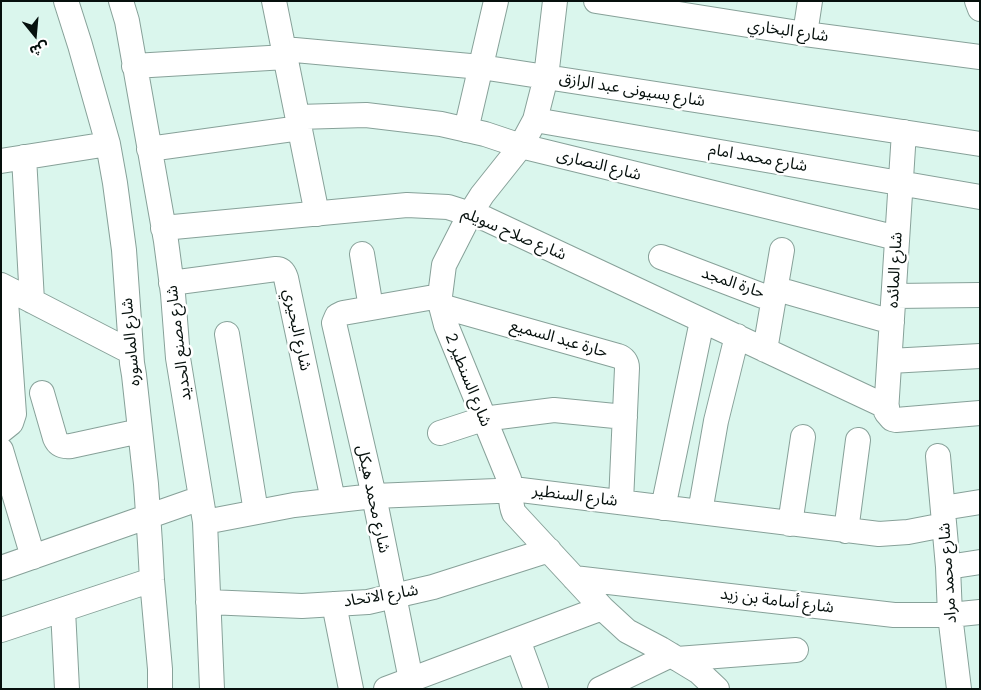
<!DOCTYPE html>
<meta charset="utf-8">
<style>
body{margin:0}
#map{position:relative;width:981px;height:690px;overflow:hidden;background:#daf6ed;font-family:"IBM Plex Sans","Noto Sans Arabic",sans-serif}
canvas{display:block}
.frame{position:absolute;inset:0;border:2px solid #06100d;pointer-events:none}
.north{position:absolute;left:10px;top:10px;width:50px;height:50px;-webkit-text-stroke:4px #fff;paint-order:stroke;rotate:163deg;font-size:14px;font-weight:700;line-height:20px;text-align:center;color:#06100d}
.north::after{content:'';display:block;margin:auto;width:18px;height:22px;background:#06100d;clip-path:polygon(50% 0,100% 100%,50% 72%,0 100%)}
</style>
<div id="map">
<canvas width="981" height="690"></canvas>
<div class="frame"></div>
<div class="north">ش</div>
</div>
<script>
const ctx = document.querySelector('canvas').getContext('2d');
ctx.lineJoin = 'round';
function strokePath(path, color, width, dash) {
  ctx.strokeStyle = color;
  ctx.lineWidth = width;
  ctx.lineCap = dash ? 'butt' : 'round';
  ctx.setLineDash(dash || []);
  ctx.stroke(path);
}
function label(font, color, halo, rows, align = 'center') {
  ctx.font = font + ' "IBM Plex Sans","Noto Sans Arabic",sans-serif';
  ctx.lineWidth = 5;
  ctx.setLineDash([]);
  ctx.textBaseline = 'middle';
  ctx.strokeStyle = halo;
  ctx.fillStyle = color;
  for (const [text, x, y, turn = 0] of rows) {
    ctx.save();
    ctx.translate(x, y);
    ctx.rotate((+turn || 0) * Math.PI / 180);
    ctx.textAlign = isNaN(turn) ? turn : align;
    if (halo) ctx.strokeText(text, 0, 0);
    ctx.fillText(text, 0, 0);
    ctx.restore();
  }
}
const minor = new Path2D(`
 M 66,1 L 80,45 L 108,144 L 115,183 L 124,250 L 132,363 L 134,375 L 146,484 L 150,543 L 152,580 L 160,669 L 160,689
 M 121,1 L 127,21 L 166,241 L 173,294 L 178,358 L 205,522 L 212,689
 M 274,1 L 317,214
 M 555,1 L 546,77 L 535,120 L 521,146 L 482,195 L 470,214 L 444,265 L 440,296 L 441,306 L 446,325 L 509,479 C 512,491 509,502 514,513 L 602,608 L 627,631 L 661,649 L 699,672 L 717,689
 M 596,1 L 805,34 L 980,57
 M 977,1 L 980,9
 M 805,34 L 810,1
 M 284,49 L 481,67 L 980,144
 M 134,66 L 286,57
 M 298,117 L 366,115 L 441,124 L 485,134 L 521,146 L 897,238
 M 535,120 L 980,197
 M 466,130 L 496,1
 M 904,132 L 886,412 L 892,419 L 896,420 L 980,413
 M 149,149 L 300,128
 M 24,157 L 32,301
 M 1,161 L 108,144
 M 163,228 L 407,205 L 448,207 L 486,219 L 887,407
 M 362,254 L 371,308
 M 661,257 L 763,296 L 771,296 L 784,291 L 892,322
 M 171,283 L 276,269 C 282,269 284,272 286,278 L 333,500
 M 1,285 L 131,352
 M 894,296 L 980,295
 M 441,306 L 618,356 C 624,358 627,362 627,368 L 621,502
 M 227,334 L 256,512
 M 765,350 L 782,250
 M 890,361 L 980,356
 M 42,393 L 55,438 C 58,445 63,447 71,446 L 140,431
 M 1,431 L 11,423 L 14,414 L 5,287
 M 440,433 L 483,419 L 554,410 L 625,417
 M 1,450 L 33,557
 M 938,456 L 948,567 L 950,615 L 959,689
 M 663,508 L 702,321
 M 943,508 L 980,502
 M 700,512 L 716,421 L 737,336
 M 205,522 L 294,505 L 374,496 L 521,490 L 879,534 L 908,532 L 944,525
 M 790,524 L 803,437
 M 846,531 L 858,440
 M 948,567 L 980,562
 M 1,568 L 201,498
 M 574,578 L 894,615 L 950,615 L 980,612
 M 208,602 L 302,606 L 368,602 L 433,587 L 549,550
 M 334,604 L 351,689
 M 63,610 L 67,689
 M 1,630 L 152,580
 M 518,640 L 536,689
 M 677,659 L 796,650
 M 411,680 L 374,496 L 334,323 L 337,316 L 343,313 L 440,296
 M 386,689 L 602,608
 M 600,689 L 671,655`);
strokePath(minor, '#87a199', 26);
strokePath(minor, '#fff', 24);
label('16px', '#06100d', '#fff', [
 ["شارع البخاري",788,31,8],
 ["شارع بسيونى عبد الرازق",632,90,9],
 ["شارع محمد امام",758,158,10],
 ["شارع النصارى",599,165,14],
 ["شارع صلاح سويلم",514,234,23],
 ["شارع المائده",895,270,-87],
 ["حارة المجد",733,283,19],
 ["شارع البحيري",297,330,78],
 ["حارة عبد السميع",559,339,16],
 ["شارع الماسوره",131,342,-95],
 ["شارع مصنع الحديد",179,343,-97],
 ["شارع السنطير 2",468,380,68],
 ["شارع السنطير",575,496,7],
 ["شارع محمد هيكل",373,499,78],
 ["شارع محمد مراد",948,573,-94],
 ["شارع الاتحاد",381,596,-9],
 ["شارع أسامة بن زيد",777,601,7]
]);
</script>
